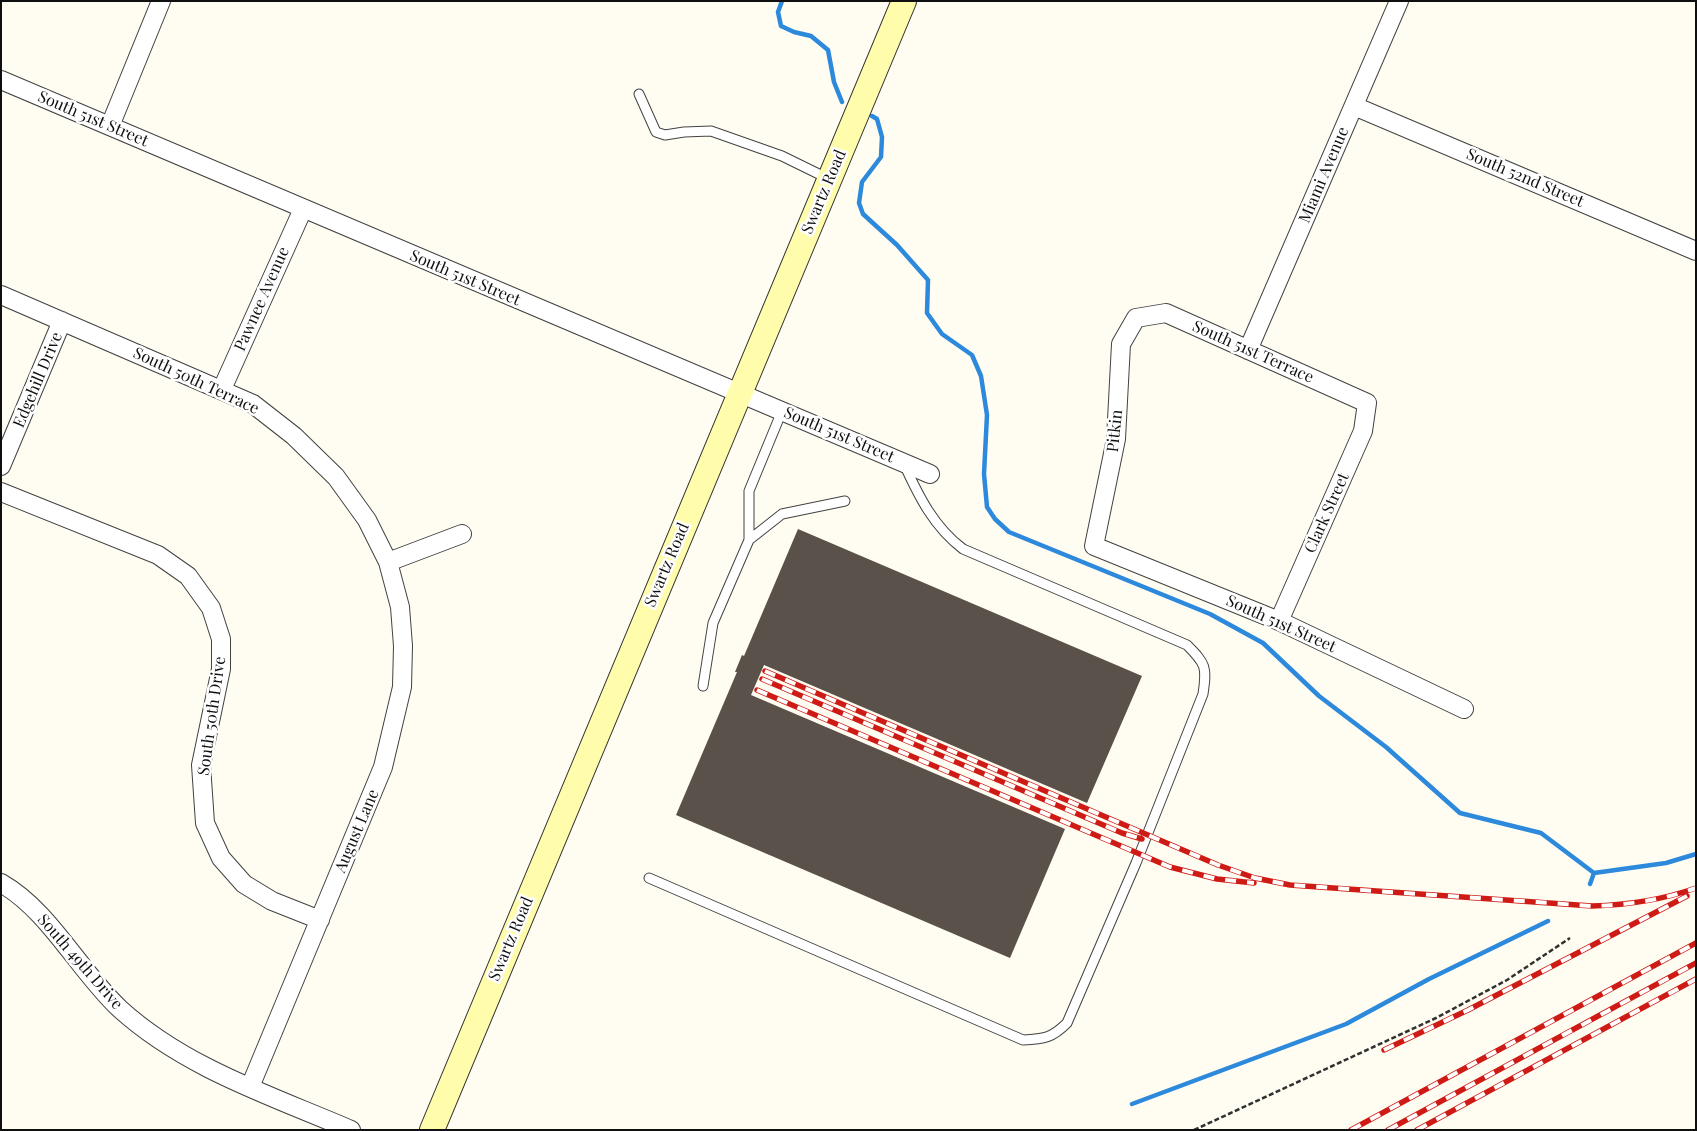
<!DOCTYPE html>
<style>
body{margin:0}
#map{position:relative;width:1697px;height:1131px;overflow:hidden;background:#fffdf1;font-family:"Playfair Display",serif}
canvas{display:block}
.frame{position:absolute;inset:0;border:2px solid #0f0f0f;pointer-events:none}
</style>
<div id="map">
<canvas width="1697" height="1131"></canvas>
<div class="frame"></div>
</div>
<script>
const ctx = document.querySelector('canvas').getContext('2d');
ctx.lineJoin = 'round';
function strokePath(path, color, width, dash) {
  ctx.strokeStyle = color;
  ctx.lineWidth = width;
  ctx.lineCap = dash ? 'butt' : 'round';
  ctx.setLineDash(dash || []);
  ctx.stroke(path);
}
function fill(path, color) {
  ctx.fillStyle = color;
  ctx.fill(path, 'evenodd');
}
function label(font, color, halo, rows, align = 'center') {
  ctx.font = font + ' "Playfair Display",serif';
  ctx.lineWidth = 5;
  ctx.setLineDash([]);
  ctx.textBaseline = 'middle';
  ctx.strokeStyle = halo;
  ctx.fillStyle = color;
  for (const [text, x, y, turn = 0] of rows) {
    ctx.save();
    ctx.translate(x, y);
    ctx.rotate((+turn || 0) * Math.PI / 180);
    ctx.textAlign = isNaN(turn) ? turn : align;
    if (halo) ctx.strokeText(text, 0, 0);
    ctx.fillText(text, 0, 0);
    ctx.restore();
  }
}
strokePath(new Path2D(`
 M 782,1 L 778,12 L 781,26 L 794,32 L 811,36 L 828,50 L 834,82 L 842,102
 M 872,116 L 877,119 L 882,137 L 881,157 L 862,182 L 859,203 L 863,214 L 897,245 L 928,280 L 927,313 L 942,334 L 972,355 L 981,376 L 987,415 L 984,474 L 987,507 L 995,519 L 1009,532 L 1210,614 L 1263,643 L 1319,696 L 1386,747 L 1460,813 L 1541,833 L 1594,873 L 1666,863 L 1696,854
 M 1590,884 L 1594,873
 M 1132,1104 L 1346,1024 L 1429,979 L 1548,921`), '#2d89dc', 4.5);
fill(new Path2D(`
 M 798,529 L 1142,676 L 1087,803 L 764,665 L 751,695 L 1065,829 L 1010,958 L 676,815 L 737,672 L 735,672 L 742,655 L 744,656 Z`), '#59514a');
const lane = new Path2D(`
 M 639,94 L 656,132 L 665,135 L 684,132 L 711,131 L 782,156 L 829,179
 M 749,540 L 782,514 L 845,501
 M 703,686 L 713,623 L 749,540 L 749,491 L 782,411
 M 649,878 L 1023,1040 C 1044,1039 1052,1038 1067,1023 L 1136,863 L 1203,694 C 1207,667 1206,664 1187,645 L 963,549 C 934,527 919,497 904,464`);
const street = new Path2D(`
 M 1,80 L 930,474
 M 1354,106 L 1696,251
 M 110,126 L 161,1
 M 1,295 L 253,404 L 294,436 L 336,477 L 367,520 L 388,562 L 400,607 L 403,646 L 402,687 L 383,767 L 250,1087
 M 1248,350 L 1399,1
 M 222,389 L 303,209
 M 1,466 L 62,321
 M 1,492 L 158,555 L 188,576 L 211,608 L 221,639 L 221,669 L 201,765 L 205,823 L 221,858 L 244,884 L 272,901 L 320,920
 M 388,562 L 462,534
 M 1279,621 L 1363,431 L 1367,403 L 1166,313 L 1136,318 L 1121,344 L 1116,439 L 1094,546 L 1279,621 L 1464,709
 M 1,883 C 50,911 79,971 120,1009 C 185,1068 272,1096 351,1130`);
const secondary = new Path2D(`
 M 432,1130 L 904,1`);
strokePath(lane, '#424242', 11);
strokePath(street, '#424242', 20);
strokePath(secondary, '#313131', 26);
strokePath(new Path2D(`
 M 1194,1130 L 1436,1018 L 1507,980 L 1570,938`), '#313131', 2.5, [5, 2.5]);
strokePath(lane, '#fff', 9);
strokePath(street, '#fff', 18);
strokePath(secondary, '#fffcac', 24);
const rail = new Path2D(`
 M 765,671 L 1218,865 L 1255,878 L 1290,885 L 1592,906 C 1627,905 1662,900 1696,888
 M 762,679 L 1122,833 L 1142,839
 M 757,690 L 1170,867 L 1217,879 L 1254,883
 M 1384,1050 L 1468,1010 L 1687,896
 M 1351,1130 L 1696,943
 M 1388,1130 L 1696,963
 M 1417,1130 L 1696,979`);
strokePath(rail, '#cf1b16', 5.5);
strokePath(rail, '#fff', 4, [11]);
label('16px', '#0f0f0f', '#fff', [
 ["South 51st Street",93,119,23],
 ["Miami Avenue",1324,175,-67],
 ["South 52nd Street",1525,178,23],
 ["Swartz Road",824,192,-67],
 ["South 51st Street",465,278,23],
 ["Pawnee Avenue",262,299,-66],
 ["South 51st Terrace",1253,352,24],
 ["Edgehill Drive",38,380,-67],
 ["South 50th Terrace",196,381,25],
 ["Pitkin",1115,431,-84],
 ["South 51st Street",839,435,23],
 ["Clark Street",1327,513,-66],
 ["Swartz Road",667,565,-67],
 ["South 51st Street",1281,624,24],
 ["South 50th Drive",212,716,-82],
 ["August Lane",357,831,-67],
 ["Swartz Road",511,939,-67],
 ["South 49th Drive",80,962,49]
]);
</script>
